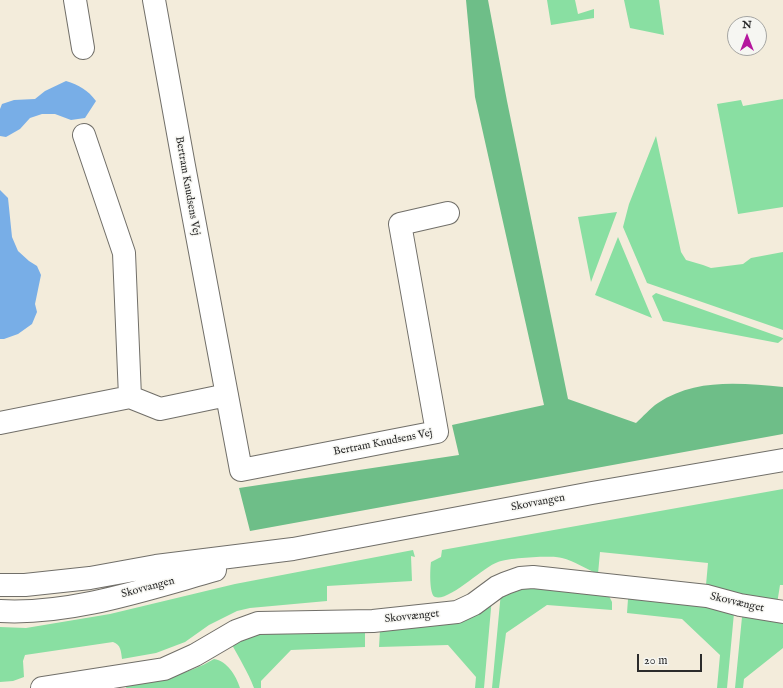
<!DOCTYPE html>
<meta charset="utf-8">
<style>
body{margin:0}
#map{position:relative;width:783px;height:688px;overflow:hidden;background:#f3ecdb;font-family:"IM FELL English",serif}
canvas{display:block}
.north{position:absolute;left:727px;top:16px;width:40px;height:40px;box-sizing:border-box;background:#f6f6f2;border:1px solid #a5a5a2;border-radius:50%;rotate:0deg;font-size:11px;font-weight:700;line-height:16px;text-align:center;color:#2b2b2b}
.north::after{content:'';display:block;margin:auto;width:14px;height:18px;background:#b5179e;clip-path:polygon(50% 0,100% 100%,50% 72%,0 100%)}
.scale{position:absolute;left:637px;top:654px;width:65px;height:18px;box-sizing:border-box;border:2px solid #2b2b2b;border-top:0;padding-left:5px;font-size:12px;line-height:14px;white-space:nowrap;color:#2b2b2b;-webkit-text-stroke:3px #f6f6f2;paint-order:stroke}
</style>
<div id="map">
<canvas width="783" height="688"></canvas>
<div class="north">N</div>
<div class="scale">20 m</div>
</div>
<script>
const ctx = document.querySelector('canvas').getContext('2d');
ctx.lineJoin = 'round';
function fill(path, color) {
  ctx.fillStyle = color;
  ctx.fill(path, 'evenodd');
}
function strokePath(path, color, width, dash) {
  ctx.strokeStyle = color;
  ctx.lineWidth = width;
  ctx.lineCap = dash ? 'butt' : 'round';
  ctx.setLineDash(dash || []);
  ctx.stroke(path);
}
function label(font, color, halo, rows, align = 'center') {
  ctx.font = font + ' "IM FELL English",serif';
  ctx.lineWidth = 3;
  ctx.setLineDash([]);
  ctx.textBaseline = 'middle';
  ctx.strokeStyle = halo;
  ctx.fillStyle = color;
  for (const [text, x, y, turn = 0] of rows) {
    ctx.save();
    ctx.translate(x, y);
    ctx.rotate((+turn || 0) * Math.PI / 180);
    ctx.textAlign = isNaN(turn) ? turn : align;
    if (halo) ctx.strokeText(text, 0, 0);
    ctx.fillText(text, 0, 0);
    ctx.restore();
  }
}
fill(new Path2D(`
 M 547,0 L 575,0 L 578,14 L 594,9 L 594,18 L 551,25 Z
 M 624,0 L 659,0 L 664,35 L 630,28 Z
 M 783,99 L 783,207 L 738,214 L 717,104 L 741,100 L 743,106 Z
 M 656,136 L 681,252 L 686,260 L 703,265 L 711,268 L 743,264 L 751,258 L 783,252 L 783,330 L 647,283 L 623,227 L 629,204 Z
 M 617,212 L 591,282 L 578,217 Z
 M 618,237 L 652,318 L 595,295 Z
 M 656,293 L 783,338 L 783,339 L 778,343 L 663,321 L 652,296 Z
 M 783,489 L 783,585 L 780,585 L 777,604 L 706,585 L 708,563 L 600,552 L 598,574 C 586,569 574,561 562,558 C 552,555 507,558 498,562 C 483,567 449,602 435,597 C 429,595 430,568 431,562 L 441,557 L 442,550 Z
 M 413,550 L 415,557 L 411,556 L 412,581 L 327,586 L 327,601 L 250,608 L 237,611 L 209,625 L 185,642 L 156,653 L 122,659 C 121,651 121,645 113,642 L 25,655 L 23,661 L 24,677 L 13,681 L 0,682 L 0,627 L 26,628 L 110,614 L 235,584 Z
 M 528,586 L 608,594 L 612,602 L 612,610 L 547,605 L 506,633 L 499,688 L 492,688 L 501,592 Z
 M 634,596 L 700,600 L 734,613 L 727,688 L 717,688 L 720,655 L 682,619 L 627,613 L 628,599 Z
 M 492,597 L 484,688 L 475,688 L 476,677 L 448,645 L 379,647 L 380,630 Z
 M 742,617 L 783,623 L 783,648 L 744,679 L 743,688 L 735,688 Z
 M 359,629 L 365,632 L 365,647 L 291,650 L 261,681 L 261,688 L 254,688 C 248,672 239,658 231,643 L 247,634 Z
 M 214,659 C 227,661 236,675 240,688 L 126,688 L 127,685 C 157,679 188,675 214,659 Z`), '#89dfa2');
fill(new Path2D(`
 M 466,0 L 488,0 L 507,101 L 568,399 L 636,423 C 643,417 650,408 658,403 C 695,378 741,383 783,387 L 783,434 L 250,531 L 239,488 L 459,455 L 452,425 L 544,405 L 475,97 Z`), '#6ebe88');
fill(new Path2D(`
 M 66,81 C 79,85 88,90 96,101 L 85,118 L 71,120 L 55,114 L 42,114 L 30,118 L 20,129 L 6,137 L 0,136 L 0,109 L 2,104 L 14,100 L 35,99 L 45,91 Z
 M 0,190 L 8,198 L 12,237 L 18,251 L 29,261 L 37,266 L 41,275 L 35,304 L 37,312 L 32,324 L 18,334 L 4,339 L 0,339 Z`), '#78aee7');
const street = new Path2D(`
 M 75,0 L 83,48
 M 154,0 L 184,166 L 241,470 L 437,432 L 400,224 L 448,213
 M 84,135 L 124,253 L 130,397
 M 0,423 L 130,397 L 160,409 L 227,395
 M 42,688 L 164,669 L 195,655 L 236,631 L 258,623 L 373,621 L 457,612 L 474,604 L 497,587 L 506,583 L 520,578 L 533,577 L 707,596 L 740,605 L 783,612`);
const secondary = new Path2D(`
 M 0,585 L 25,585 L 90,578 L 156,566 L 293,549 L 592,493 L 783,460
 M 0,611 C 71,615 147,589 215,570`);
strokePath(street, '#716f69', 24);
strokePath(secondary, '#716f69', 24);
strokePath(street, '#fff', 22);
strokePath(secondary, '#fff', 22);
label('11px', '#2b2b2b', '#f6f6f2', [
 ["Bertram Knudsens Vej",187,186,80],
 ["Bertram Knudsens Vej",383,443,-11],
 ["Skovvangen",538,503,-11],
 ["Skovvangen",148,588,-15],
 ["Skovvænget",737,603,13],
 ["Skovvænget",412,617,-6]
]);
</script>
